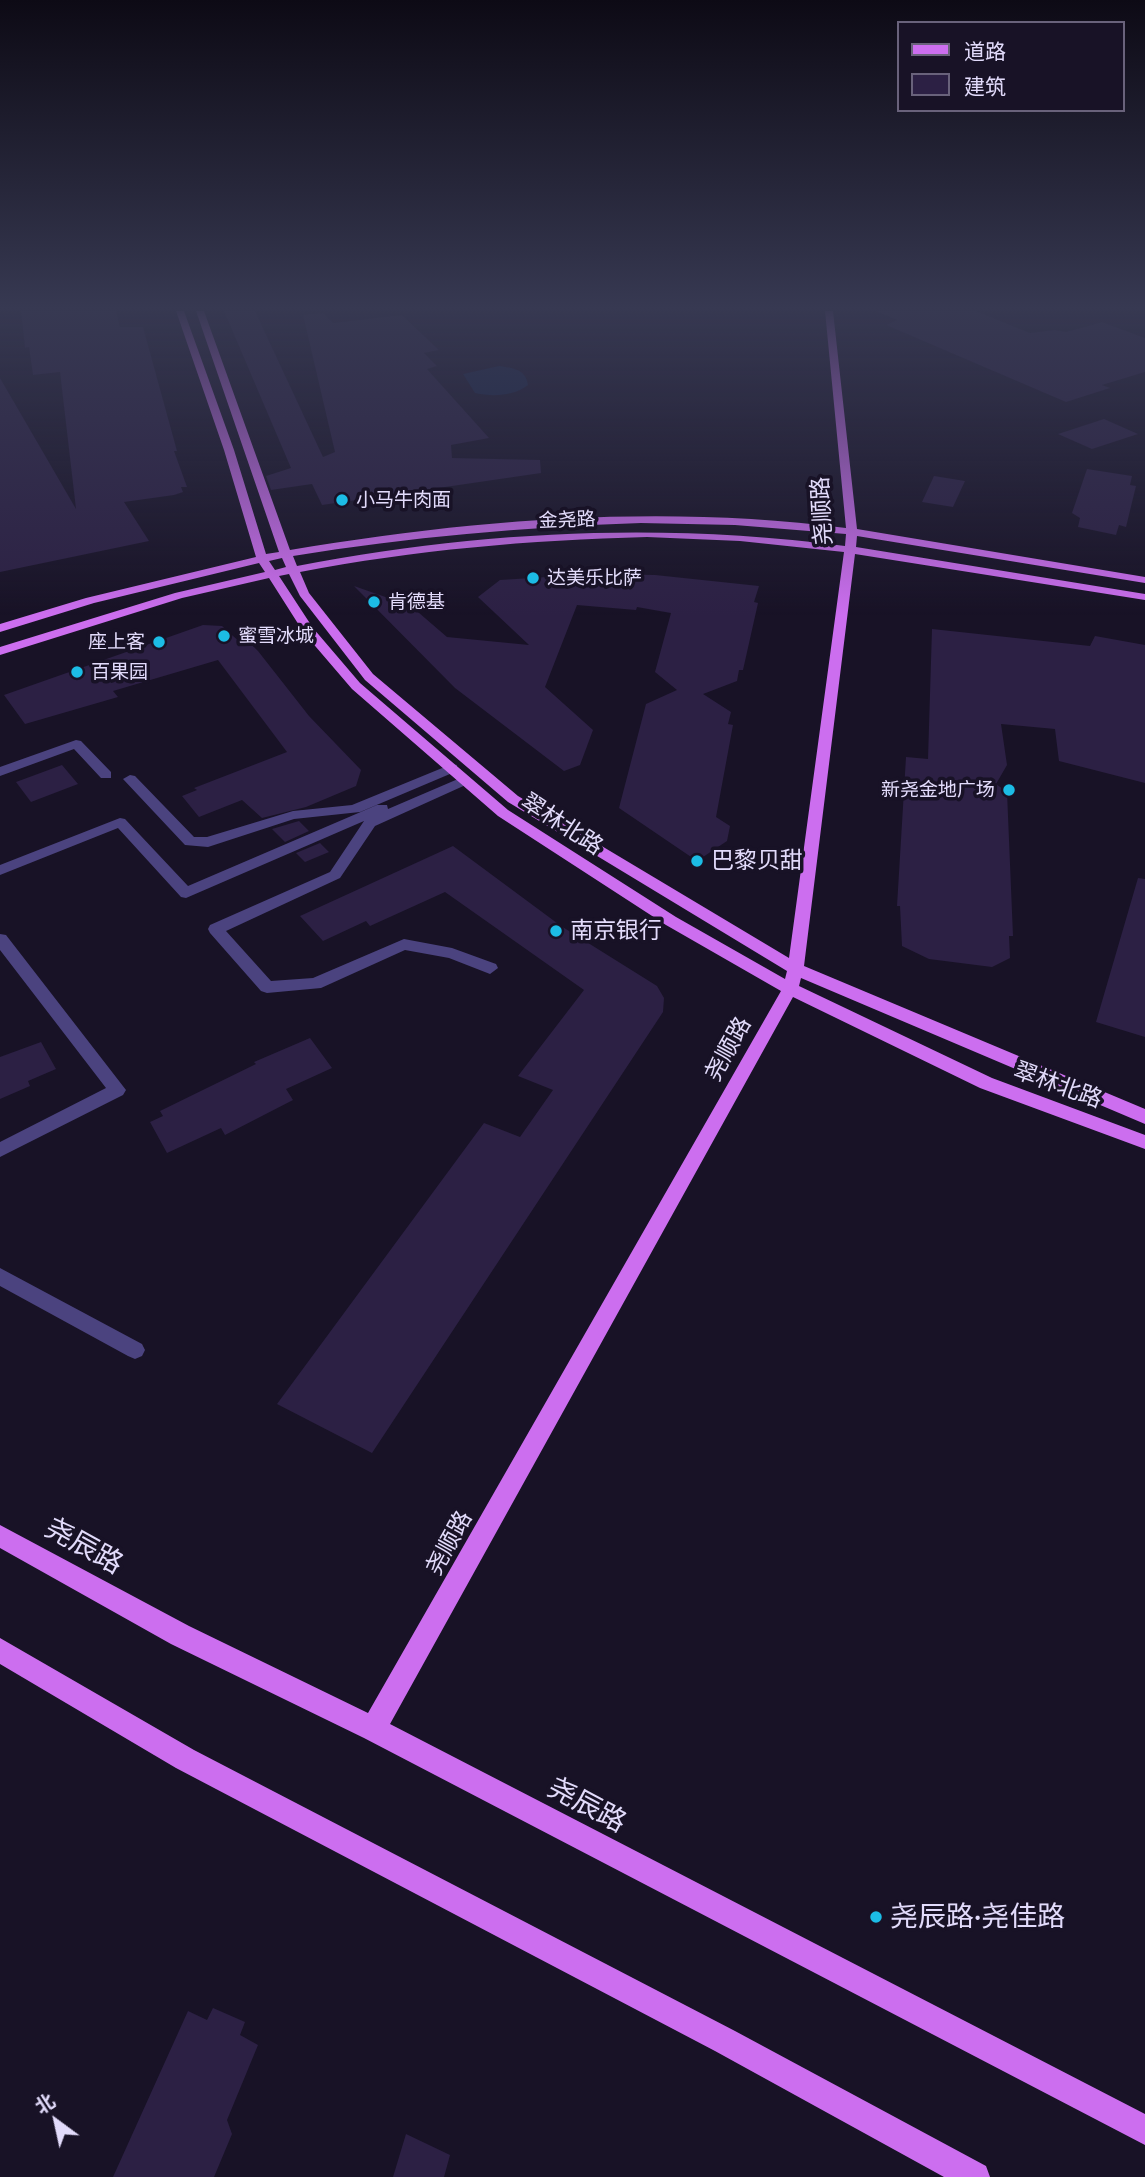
<!DOCTYPE html>
<meta charset="utf-8">
<style>
body{margin:0}
#map{position:relative;width:1145px;height:2177px;overflow:hidden;background:#181226;font-family:Lato,"Noto Sans SC",sans-serif}
canvas{display:block}
.legend{position:absolute;left:897px;top:21px;width:228px;height:91px;box-sizing:border-box;background:#181226;border:2px solid #69627b;margin:0;padding:9px 12px;list-style:none;font-size:21px;color:#e2dbfb}
.legend li{display:flex;align-items:center;gap:14px;height:35px}
.legend b{width:35px;border:2px solid #69627b}
.north{position:absolute;left:21px;top:2086px;width:70px;height:70px;-webkit-text-stroke:5px #181226;paint-order:stroke;rotate:327deg;font-size:19px;font-weight:700;line-height:28px;text-align:center;color:#e2dbfb}
.north::after{content:'';display:block;margin:auto;width:24px;height:32px;background:#e2dbfb;clip-path:polygon(50% 0,100% 100%,50% 72%,0 100%)}
</style>
<div id="map">
<canvas width="1145" height="2177"></canvas>
<ul class="legend">
<li><b style="height:9px;background:#cc6eef"></b>道路</li>
<li><b style="height:19px;background:#2c2044"></b>建筑</li>
</ul>
<div class="north">北</div>
</div>
<script>
const ctx = document.querySelector('canvas').getContext('2d');
ctx.lineJoin = 'round';
function fill(path, color) {
  ctx.fillStyle = color;
  ctx.fill(path, 'evenodd');
}
function strokePath(path, color, width, dash) {
  ctx.strokeStyle = color;
  ctx.lineWidth = width;
  ctx.lineCap = dash ? 'butt' : 'round';
  ctx.setLineDash(dash || []);
  ctx.stroke(path);
}
function label(font, color, halo, rows, align = 'center') {
  ctx.font = font + ' Lato,"Noto Sans SC",sans-serif';
  ctx.lineWidth = 7;
  ctx.setLineDash([]);
  ctx.textBaseline = 'middle';
  ctx.strokeStyle = halo;
  ctx.fillStyle = color;
  for (const [text, x, y, turn = 0] of rows) {
    ctx.save();
    ctx.translate(x, y);
    ctx.rotate((+turn || 0) * Math.PI / 180);
    ctx.textAlign = isNaN(turn) ? turn : align;
    if (halo) ctx.strokeText(text, 0, 0);
    ctx.fillText(text, 0, 0);
    ctx.restore();
  }
}
fill(new Path2D(`
 M 499,366 C 513,368 526,369 528,385 C 514,396 493,397 475,393 L 463,374 Z`), '#142347');
fill(new Path2D(`
 M 21,311 L 116,311 L 120,327 L 143,327 L 177,451 L 174,451 L 187,487 L 181,487 L 183,492 L 174,495 L 124,502 L 149,541 L 0,572 L 0,378 L 76,509 L 60,372 L 33,375 L 29,347 L 25,348 Z
 M 224,311 L 255,311 L 323,457 L 335,452 L 303,315 L 323,313 L 333,323 L 402,315 L 439,350 L 424,353 L 437,366 L 427,369 L 489,438 L 451,445 L 452,458 L 540,460 L 541,473 L 322,505 L 312,484 L 271,490 L 266,476 L 291,468 Z
 M 876,311 L 976,311 L 1030,333 L 1055,330 L 1066,332 L 1102,322 L 1145,338 L 1145,372 L 1102,385 L 1110,388 L 1066,402 L 886,325 L 897,320 Z
 M 1104,419 L 1138,434 L 1092,449 L 1058,434 Z
 M 1087,469 L 1132,476 L 1130,485 L 1136,486 L 1126,527 L 1119,525 L 1116,535 L 1078,527 L 1080,518 L 1072,513 Z
 M 934,476 L 965,481 L 953,507 L 922,502 Z
 M 595,574 L 655,575 L 759,586 L 754,602 L 758,603 L 743,670 L 739,670 L 737,681 L 703,694 L 731,712 L 728,724 L 733,725 L 716,817 L 730,826 L 727,841 L 697,861 L 619,808 L 646,704 L 677,690 L 655,672 L 671,613 L 637,607 L 636,610 L 577,605 L 545,687 L 593,730 L 580,765 L 564,771 L 455,688 L 354,586 L 411,606 L 447,637 L 529,645 L 478,597 L 500,580 Z
 M 203,625 L 222,626 L 243,645 L 249,642 L 258,651 L 309,716 L 361,770 L 356,786 L 306,807 L 262,818 L 242,800 L 199,817 L 182,796 L 197,790 L 194,788 L 287,752 L 218,660 L 113,691 L 118,697 L 25,724 L 4,695 Z
 M 932,629 L 1090,646 L 1095,636 L 1145,645 L 1145,783 L 1059,761 L 1055,729 L 1001,724 L 1007,765 L 996,784 L 1007,792 L 1013,936 L 1009,936 L 1010,958 L 992,967 L 929,959 L 902,946 L 900,906 L 897,906 L 906,757 L 928,759 Z
 M 62,765 L 78,784 L 31,802 L 16,782 Z
 M 299,821 L 309,831 L 285,842 L 272,829 Z
 M 320,843 L 329,852 L 305,862 L 296,853 Z
 M 453,846 L 561,926 L 657,986 L 664,998 L 663,1012 L 372,1453 L 277,1404 L 484,1123 L 520,1137 L 553,1090 L 518,1076 L 584,990 L 445,892 L 370,926 L 366,921 L 323,941 L 300,916 Z
 M 1138,878 L 1145,879 L 1145,1037 L 1096,1022 Z
 M 310,1038 L 332,1068 L 286,1089 L 293,1100 L 225,1135 L 221,1128 L 167,1153 L 150,1122 L 163,1116 L 160,1111 L 256,1064 L 254,1062 Z
 M 41,1042 L 56,1069 L 28,1081 L 30,1086 L 0,1099 L 0,1057 Z
 M 213,2008 L 245,2022 L 240,2035 L 258,2045 L 227,2120 L 232,2134 L 214,2177 L 113,2177 L 188,2011 L 207,2020 Z
 M 406,2134 L 450,2155 L 444,2177 L 393,2177 Z`), '#2c2044');
fill(new Path2D(`
 M 76,740 L 81,741 L 111,772 L 111,778 L 101,778 L 74,749 L 0,776 L 0,767 Z
 M 452,764 L 457,765 L 457,771 L 360,812 L 294,819 L 208,847 L 185,845 L 123,779 L 130,775 L 135,776 L 194,837 L 207,837 L 293,811 L 352,805 Z
 M 465,776 L 472,780 L 470,783 L 375,826 L 340,878 L 226,931 L 271,981 L 313,978 L 404,939 L 452,948 L 496,964 L 498,968 L 490,974 L 449,958 L 405,950 L 321,988 L 267,993 L 261,991 L 210,933 L 208,929 L 210,925 L 330,872 L 364,821 L 186,898 L 181,897 L 118,828 L 0,875 L 0,865 L 120,818 L 125,819 L 188,886 L 377,805 L 387,805 L 388,809 Z
 M 0,934 L 6,935 L 126,1090 L 123,1095 L 0,1157 L 0,1142 L 106,1088 L 0,950 Z
 M 0,1268 L 142,1344 L 145,1350 L 142,1356 L 135,1359 L 128,1356 L 0,1286 Z`), '#4b437f');
fill(new Path2D(`
 M 176,311 L 184,311 L 234,450 L 266,554 L 279,552 L 196,311 L 204,311 L 290,550 C 473,519 662,504 846,528 L 825,311 L 833,311 L 857,529 L 1145,577 L 1145,583 L 857,536 L 856,547 L 1145,594 L 1145,600 L 855,554 L 804,966 L 1145,1109 L 1145,1124 L 801,978 L 799,986 L 992,1078 L 1145,1135 L 1145,1149 L 980,1088 L 793,997 L 390,1724 L 1145,2114 L 1145,2145 L 364,1738 L 171,1644 L 0,1548 L 0,1525 L 189,1626 L 368,1713 L 781,991 L 666,925 L 498,816 L 352,689 L 304,633 L 269,578 L 182,598 L 0,655 L 0,647 L 175,593 L 265,572 L 259,563 L 94,603 L 0,632 L 0,624 L 86,598 L 256,557 L 224,450 ZM 641,523 L 735,525 L 846,534 L 845,546 C 659,522 481,531 297,566 L 293,556 C 409,537 524,527 641,523 ZM 647,537 L 740,541 L 844,552 L 789,958 L 518,796 L 373,674 L 309,593 L 300,572 C 415,550 529,540 647,537 ZM 282,558 L 286,567 L 275,570 L 269,561 ZM 289,574 L 300,596 L 365,680 L 508,802 L 787,971 L 785,979 L 676,917 L 508,810 L 360,683 L 313,628 L 279,576 Z
 M 0,1638 L 194,1750 L 735,2031 L 986,2166 L 990,2177 L 944,2177 L 715,2051 L 176,1768 L 0,1664 Z`), '#cc6eef');
const sky = ctx.createLinearGradient(0, 0, 0, 616);
sky.addColorStop(0, '#0d0a15');
sky.addColorStop(0.5, '#373952');
sky.addColorStop(1, '#37395200');
ctx.fillStyle = sky;
ctx.fillRect(0, 0, 1145, 616);
for (const [x, y, r, color] of [
 [342,500,7,"#1cbce5"],
 [533,578,7,"#1cbce5"],
 [374,602,7,"#1cbce5"],
 [224,636,7,"#1cbce5"],
 [159,642,7,"#1cbce5"],
 [77,672,7,"#1cbce5"],
 [1009,790,7,"#1cbce5"],
 [697,861,7,"#1cbce5"],
 [556,931,7,"#1cbce5"],
 [876,1917,7,"#1cbce5"]
]) {
  const dot = new Path2D();
  dot.arc(x, y, r, 0, 2 * Math.PI);
  ctx.fillStyle = color;
  ctx.fill(dot);
  strokePath(dot, '#181226', 2.5);
}
label('19px', '#e2dbfb', '#181226', [
 ["小马牛肉面",356,500],
 ["达美乐比萨",547,578],
 ["肯德基",388,602],
 ["蜜雪冰城",238,636],
 ["座上客",145,642,"right"],
 ["百果园",91,672],
 ["新尧金地广场",995,790,"right"]
], 'left');
label('19px', '#e2dbfb', '#181226', [
 ["金尧路",567,520,-2]
]);
label('23px', '#e2dbfb', '#181226', [
 ["尧顺路",822,511,-93],
 ["翠林北路",562,824,33],
 ["尧顺路",728,1049,-61],
 ["翠林北路",1058,1085,20],
 ["尧顺路",449,1543,-61]
]);
label('23px', '#e2dbfb', '#181226', [
 ["巴黎贝甜",711,861],
 ["南京银行",570,931]
], 'left');
label('28px', '#e2dbfb', '#181226', [
 ["尧辰路",84,1546,29],
 ["尧辰路",587,1805,28]
]);
label('28px', '#e2dbfb', '#181226', [
 ["尧辰路·尧佳路",890,1917]
], 'left');
</script>
